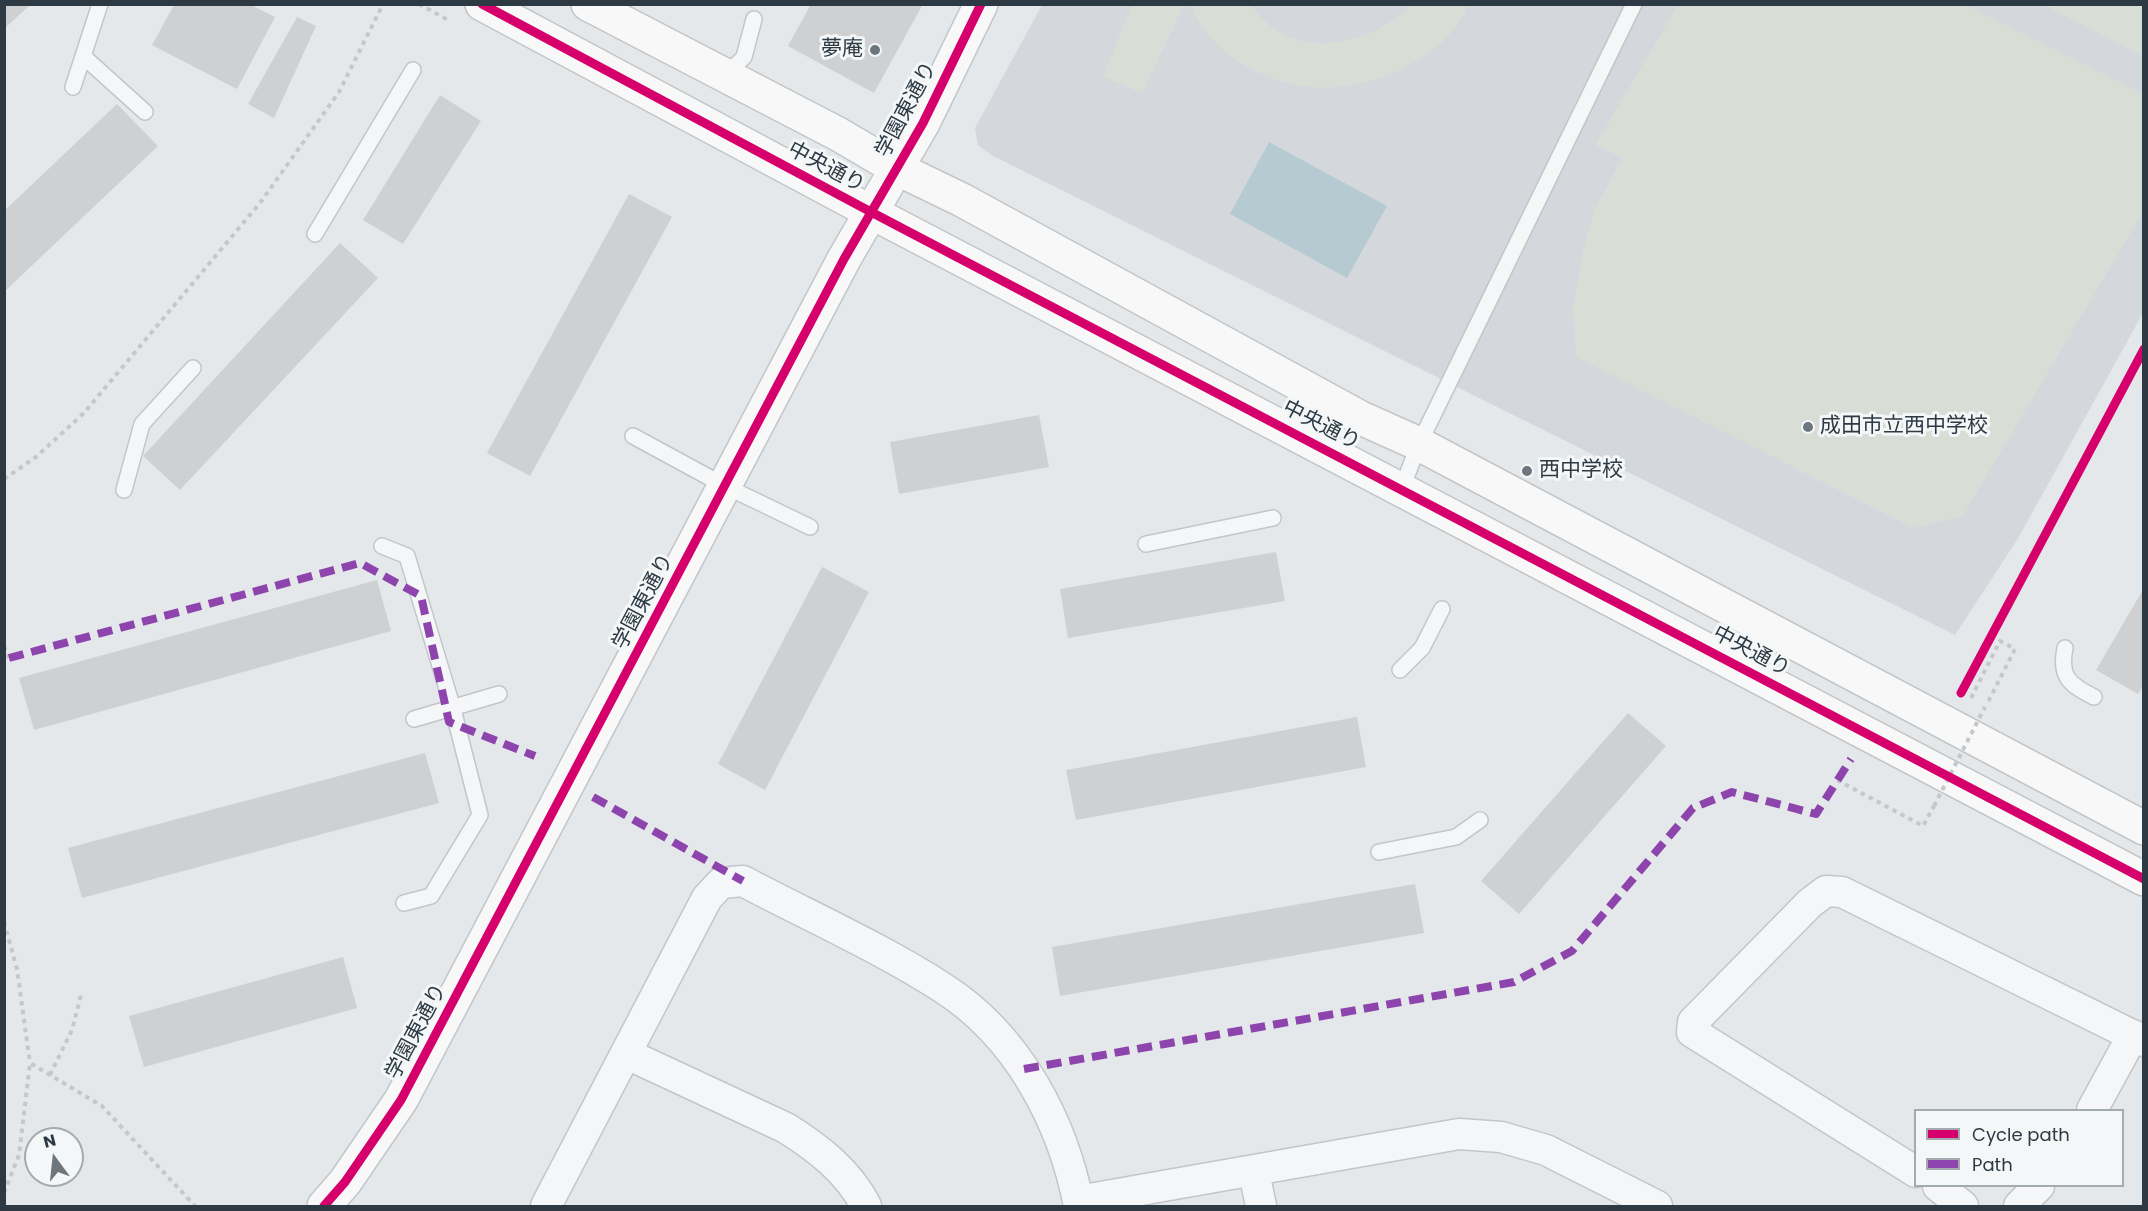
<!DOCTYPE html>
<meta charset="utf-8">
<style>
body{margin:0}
#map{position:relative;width:2148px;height:1211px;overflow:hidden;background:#e5e8ea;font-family:Poppins,sans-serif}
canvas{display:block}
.frame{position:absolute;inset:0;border:6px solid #2d3943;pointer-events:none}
.legend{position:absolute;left:1914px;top:1109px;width:210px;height:78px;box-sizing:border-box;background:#f4f7f8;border:2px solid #a4abb0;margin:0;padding:8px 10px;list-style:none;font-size:18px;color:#2d3943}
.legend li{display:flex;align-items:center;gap:12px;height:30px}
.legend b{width:30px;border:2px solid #a4abb0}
.north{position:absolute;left:24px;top:1127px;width:60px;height:60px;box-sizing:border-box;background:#f4f7f8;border:2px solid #a4abb0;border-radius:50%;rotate:345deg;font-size:16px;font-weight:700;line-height:24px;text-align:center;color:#2d3943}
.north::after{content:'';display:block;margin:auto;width:21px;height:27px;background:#6d767d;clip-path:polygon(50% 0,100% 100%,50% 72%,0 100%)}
</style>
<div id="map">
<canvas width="2148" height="1211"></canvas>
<div class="frame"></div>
<ul class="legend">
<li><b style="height:8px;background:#d6006c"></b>Cycle path</li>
<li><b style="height:8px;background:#8e44ad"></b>Path</li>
</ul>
<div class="north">N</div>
</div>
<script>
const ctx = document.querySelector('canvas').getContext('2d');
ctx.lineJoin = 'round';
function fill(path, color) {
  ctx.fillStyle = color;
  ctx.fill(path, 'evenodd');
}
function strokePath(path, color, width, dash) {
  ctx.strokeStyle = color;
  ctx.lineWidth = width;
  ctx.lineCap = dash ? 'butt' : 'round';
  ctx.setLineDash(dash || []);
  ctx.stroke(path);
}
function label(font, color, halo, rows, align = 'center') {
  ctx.font = font + ' Poppins,"Noto Sans JP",sans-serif';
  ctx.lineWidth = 6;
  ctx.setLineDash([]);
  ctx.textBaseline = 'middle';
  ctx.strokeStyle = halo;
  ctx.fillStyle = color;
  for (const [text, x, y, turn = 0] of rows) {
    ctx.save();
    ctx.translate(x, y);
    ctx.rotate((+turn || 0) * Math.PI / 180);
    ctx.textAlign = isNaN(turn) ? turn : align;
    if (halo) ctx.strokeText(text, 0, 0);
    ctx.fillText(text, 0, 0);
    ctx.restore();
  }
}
fill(new Path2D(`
 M 1042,5 L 2143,5 L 2143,313 L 2017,540 L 1955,635 L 991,155 L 978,145 L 975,128 Z`), '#d4d8dd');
fill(new Path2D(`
 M 1132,5 L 1184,5 L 1142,94 L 1103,76 Z
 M 1191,5 L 1250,5 C 1258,13 1267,25 1277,31 C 1321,57 1378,38 1411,5 L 1468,5 C 1458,31 1437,49 1413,63 C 1357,94 1300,97 1244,65 C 1219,50 1201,31 1191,5 Z
 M 1678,5 L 1966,5 L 2143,94 L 2143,212 L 1963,516 L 1913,528 L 1576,357 L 1573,309 L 1584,247 L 1594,211 L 1622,158 L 1595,145 Z
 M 2047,5 L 2143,5 L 2143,56 L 2046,6 Z`), '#d8ddd6');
fill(new Path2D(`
 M 1269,142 L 1387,206 L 1347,278 L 1230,214 Z`), '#b6cad2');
fill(new Path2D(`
 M 4,4 L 31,4 L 4,29 Z
 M 811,4 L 923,4 L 874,93 L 788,46 Z
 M 174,5 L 251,5 L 275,17 L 237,89 L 152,45 Z
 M 297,17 L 316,26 L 274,118 L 248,104 Z
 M 440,95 L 481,121 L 403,244 L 363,220 Z
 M 117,104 L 158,146 L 4,292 L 4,211 Z
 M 629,194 L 672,217 L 530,476 L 487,453 Z
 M 340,243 L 378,278 L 180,490 L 143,456 Z
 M 1039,415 L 1049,467 L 899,494 L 890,442 Z
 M 1276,552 L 1285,601 L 1068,638 L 1060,589 Z
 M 822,567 L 869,592 L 765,790 L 718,764 Z
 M 377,580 L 391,631 L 34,730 L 19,678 Z
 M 2144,588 L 2144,684 L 2138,694 L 2096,670 Z
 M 1628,713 L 1666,746 L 1519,914 L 1481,881 Z
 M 1357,717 L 1366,767 L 1076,820 L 1066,770 Z
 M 425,753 L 439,803 L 82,898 L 68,848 Z
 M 1415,884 L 1424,933 L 1060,996 L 1052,947 Z
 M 343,957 L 357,1008 L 144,1067 L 129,1016 Z`), '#ced0d2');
const lane = new Path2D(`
 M 83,56 L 145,112
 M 725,76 L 744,57 L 754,19
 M 73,87 L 100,4
 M 315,234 L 413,70
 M 633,436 L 725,486 L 810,527
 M 1402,488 L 1419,444 L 1634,4
 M 124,490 L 142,424 L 193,368
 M 1146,544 L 1273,518
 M 382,546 L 407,556 L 453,709 L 480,815 L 431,896 L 404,903
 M 2065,648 C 2059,677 2070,685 2094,697
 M 1400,670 L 1422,648 L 1442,609
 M 414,719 L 499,694
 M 1379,852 L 1456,837 L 1480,820`);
const street = new Path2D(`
 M 627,1054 L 786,1128 C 818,1148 849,1172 866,1206
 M 2092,1110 L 2133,1035
 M 1254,1172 L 1261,1206
 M 1916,1172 L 1692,1032 L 1693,1022 L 1810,903 L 1826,891 L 1842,892 L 2144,1041
 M 1938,1186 L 1963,1206
 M 1078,1201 L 1459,1134 L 1501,1137 L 1546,1150 L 1657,1206
 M 546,1206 L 707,898 L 721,883 L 743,881 C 809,916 881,948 943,988 C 1018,1036 1063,1122 1079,1206
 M 2019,1206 L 2039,1186`);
const secondary = new Path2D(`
 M 482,4 L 871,212 L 2144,879
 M 588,4 L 838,134 L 896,168 L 962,200 L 1361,418 L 1419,444 L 2144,828
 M 324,1206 L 345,1182 L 401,1100 L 844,259 L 923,123 L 981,4`);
strokePath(lane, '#c3c6c8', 18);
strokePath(street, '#c3c6c8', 33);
strokePath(secondary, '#c3c6c8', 36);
strokePath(new Path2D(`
 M 419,4 L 450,21
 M 4,479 L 36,457 L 84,413 L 260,203 L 339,92 L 383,4
 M 4,646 L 9,658
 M 1971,698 L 2000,641 L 2015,649 L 1987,704
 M 1837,780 L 1923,826 L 1934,806
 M 4,922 L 17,969 L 30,1063
 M 50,1075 L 72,1030 L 81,995
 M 4,1193 L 19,1155 L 30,1063 L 102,1106 L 195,1206`), '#c5c8c9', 4, [4.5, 4.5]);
strokePath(lane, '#f5f6f7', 15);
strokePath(street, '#f5f6f7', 30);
strokePath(secondary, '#f8f8f8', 33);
strokePath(new Path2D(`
 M 1934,806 L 1985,707`), '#c5c8c9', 4, [4.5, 4.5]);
strokePath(new Path2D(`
 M 9,658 L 360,563 L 421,596 L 449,722 L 535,756
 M 593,797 L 743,881
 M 1024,1069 L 1514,982 L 1572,951 L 1693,808 L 1732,792 L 1816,814 L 1851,759`), '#8e44ad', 8, [15, 8]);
strokePath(new Path2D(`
 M 482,4 L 871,212 L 2144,879
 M 1961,693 L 2144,349
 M 324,1206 L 345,1182 L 401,1100 L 844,259 L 923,123 L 981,4`), '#d6006c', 9);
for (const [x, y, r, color] of [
 [875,50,6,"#6d767d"],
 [1808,427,6,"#6d767d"],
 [1527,471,6,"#6d767d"]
]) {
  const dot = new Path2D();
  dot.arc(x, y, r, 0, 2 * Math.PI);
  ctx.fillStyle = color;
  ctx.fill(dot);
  strokePath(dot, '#f4f7f8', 2);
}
label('21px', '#2d3943', '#f4f7f8', [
 ["夢庵",863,50,"right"],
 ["成田市立西中学校",1820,427],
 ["西中学校",1539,471]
], 'left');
label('21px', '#2d3943', '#f4f7f8', [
 ["学園東通り",907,110,-62],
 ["中央通り",826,168,28],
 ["中央通り",1321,426,27],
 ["学園東通り",644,602,-62],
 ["中央通り",1751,652,28],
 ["学園東通り",417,1032,-62]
]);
</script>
